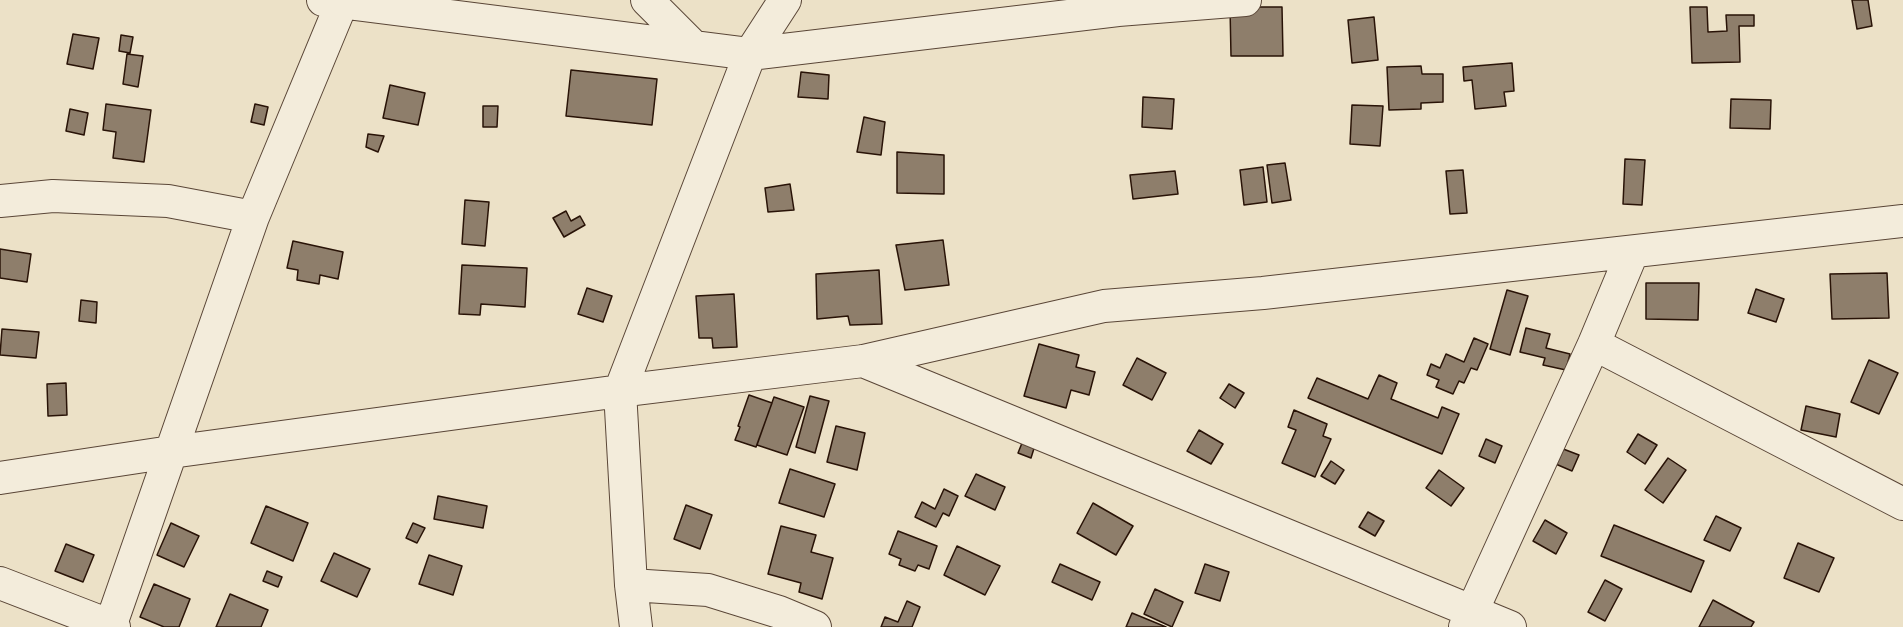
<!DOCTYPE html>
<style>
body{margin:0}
canvas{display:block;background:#ece1c7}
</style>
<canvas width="1903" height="627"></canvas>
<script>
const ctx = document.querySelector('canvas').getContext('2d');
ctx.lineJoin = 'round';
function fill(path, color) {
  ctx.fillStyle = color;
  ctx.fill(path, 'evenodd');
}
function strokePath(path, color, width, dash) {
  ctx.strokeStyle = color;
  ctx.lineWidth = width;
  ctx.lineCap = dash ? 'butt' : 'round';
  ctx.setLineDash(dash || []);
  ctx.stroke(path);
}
const building = new Path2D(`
 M 1852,0 L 1868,0 L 1872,26 L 1857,29 Z
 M 1230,7 L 1282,7 L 1283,56 L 1231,56 Z
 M 1690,7 L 1707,7 L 1708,32 L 1727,31 L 1726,15 L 1754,15 L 1754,26 L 1739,26 L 1740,62 L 1692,63 Z
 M 1374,17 L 1378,60 L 1352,63 L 1348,20 Z
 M 73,34 L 99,38 L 93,69 L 67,64 Z
 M 121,35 L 133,37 L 130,53 L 119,51 Z
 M 127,54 L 143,56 L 138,87 L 123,84 Z
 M 1512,63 L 1514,91 L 1504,92 L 1506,106 L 1475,109 L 1472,80 L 1464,81 L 1463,67 Z
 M 1421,66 L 1422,74 L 1443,74 L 1443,102 L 1421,103 L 1421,109 L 1389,110 L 1387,67 Z
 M 571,70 L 657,79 L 652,125 L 566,116 Z
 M 801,72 L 829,75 L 828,99 L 798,97 Z
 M 390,85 L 425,93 L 418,125 L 383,118 Z
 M 1143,97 L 1174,99 L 1172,129 L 1142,127 Z
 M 1731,99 L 1771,100 L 1770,129 L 1730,128 Z
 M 106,104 L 151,110 L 144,162 L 113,158 L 116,132 L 103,130 Z
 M 255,104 L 268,107 L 264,125 L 251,122 Z
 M 1352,105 L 1383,106 L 1380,146 L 1350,144 Z
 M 483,106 L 498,106 L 497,127 L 483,127 Z
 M 70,109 L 88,113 L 84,135 L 66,131 Z
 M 864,117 L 885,122 L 881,155 L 857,152 Z
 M 368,134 L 384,136 L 378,152 L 366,147 Z
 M 897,152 L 944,155 L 944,194 L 897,193 Z
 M 1625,159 L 1645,160 L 1642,205 L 1623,204 Z
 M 1285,163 L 1291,200 L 1272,203 L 1267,165 Z
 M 1263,167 L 1267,202 L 1244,205 L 1240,170 Z
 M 1463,170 L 1467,213 L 1450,214 L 1446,171 Z
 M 1175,171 L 1178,194 L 1133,199 L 1130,175 Z
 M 790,184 L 794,210 L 768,212 L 765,188 Z
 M 465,200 L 489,202 L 485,246 L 462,244 Z
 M 566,211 L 571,221 L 580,216 L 585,225 L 564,237 L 553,218 Z
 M 943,240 L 949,285 L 905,290 L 896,245 Z
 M 293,241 L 343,252 L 338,279 L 320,275 L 319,284 L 297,280 L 298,270 L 287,268 Z
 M 0,249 L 31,254 L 27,282 L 0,278 Z
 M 462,265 L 527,268 L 525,307 L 481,304 L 480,315 L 459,314 Z
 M 879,270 L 882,324 L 850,325 L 848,316 L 817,319 L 816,274 Z
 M 1887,273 L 1889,318 L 1832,319 L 1830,274 Z
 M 1646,283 L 1699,283 L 1698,320 L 1646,319 Z
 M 587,288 L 612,296 L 603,322 L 578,314 Z
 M 1756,289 L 1784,299 L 1776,322 L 1748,313 Z
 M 1507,290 L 1528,296 L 1510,355 L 1490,349 Z
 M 734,294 L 737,347 L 713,348 L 712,338 L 699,338 L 696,296 Z
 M 81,300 L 97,302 L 96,323 L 79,321 Z
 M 1526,328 L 1550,334 L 1546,348 L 1570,354 L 1566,370 L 1543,365 L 1545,358 L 1520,352 Z
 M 2,329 L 39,332 L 36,358 L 0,355 Z
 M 1474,338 L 1488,344 L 1477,370 L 1471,368 L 1464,383 L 1459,381 L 1453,394 L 1436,387 L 1439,380 L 1427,375 L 1431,364 L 1440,368 L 1446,354 L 1464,362 Z
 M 1039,344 L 1079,355 L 1076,367 L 1095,372 L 1089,395 L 1071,390 L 1066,408 L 1024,396 Z
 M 1137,358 L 1166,373 L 1152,400 L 1123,385 Z
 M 1869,360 L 1898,373 L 1879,414 L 1851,402 Z
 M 1379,375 L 1397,383 L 1391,399 L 1438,418 L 1442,407 L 1459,414 L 1442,454 L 1308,398 L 1317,378 L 1368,399 Z
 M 66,383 L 67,415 L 48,416 L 47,384 Z
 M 1229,384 L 1244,393 L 1235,408 L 1220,398 Z
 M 749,395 L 772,403 L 756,447 L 735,440 L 740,427 L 738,426 Z
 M 810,396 L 829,401 L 815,453 L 796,447 Z
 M 774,397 L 804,407 L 787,455 L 757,445 Z
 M 1806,406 L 1840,414 L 1836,437 L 1801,430 Z
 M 1294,410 L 1327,424 L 1323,436 L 1331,439 L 1315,477 L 1282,463 L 1296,430 L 1288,427 Z
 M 836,426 L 865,433 L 857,470 L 827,462 Z
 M 1199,430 L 1223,444 L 1211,464 L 1187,451 Z
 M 1638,434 L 1657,445 L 1645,464 L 1627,452 Z
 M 1024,438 L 1036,442 L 1031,458 L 1018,453 Z
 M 1486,439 L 1502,446 L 1495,463 L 1479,456 Z
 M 1558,447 L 1579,455 L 1572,471 L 1551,462 Z
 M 1668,458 L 1686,470 L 1663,503 L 1645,490 Z
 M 1331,461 L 1344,470 L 1335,484 L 1321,476 Z
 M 790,469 L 835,484 L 824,517 L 779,503 Z
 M 1439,470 L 1464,488 L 1451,506 L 1426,488 Z
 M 976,474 L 1005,487 L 995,510 L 965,496 Z
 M 944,489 L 958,496 L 949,516 L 943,513 L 936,527 L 915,517 L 922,502 L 935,509 Z
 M 438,496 L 487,506 L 483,528 L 434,519 Z
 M 1093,503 L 1133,526 L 1116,555 L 1077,533 Z
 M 686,505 L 712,515 L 700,549 L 674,539 Z
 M 266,506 L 308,523 L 293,561 L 251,543 Z
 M 1368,512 L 1384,521 L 1375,536 L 1359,527 Z
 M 1716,516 L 1741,528 L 1730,551 L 1704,540 Z
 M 1545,520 L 1567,533 L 1556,554 L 1533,541 Z
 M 171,523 L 199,536 L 184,567 L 157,555 Z
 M 413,523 L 425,528 L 417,543 L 406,538 Z
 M 1614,525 L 1704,561 L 1691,592 L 1601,556 Z
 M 781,526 L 816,535 L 811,552 L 833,558 L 822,599 L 799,592 L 801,583 L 768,574 Z
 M 898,531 L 937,546 L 929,569 L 918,565 L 915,571 L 899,565 L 901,559 L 889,554 Z
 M 1798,543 L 1834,558 L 1819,592 L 1784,578 Z
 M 66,544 L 94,555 L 83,582 L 55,571 Z
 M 957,546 L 1000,566 L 985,595 L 944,575 Z
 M 334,553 L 370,569 L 357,597 L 321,581 Z
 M 429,555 L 462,566 L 453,595 L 419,584 Z
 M 1060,564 L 1100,582 L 1092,600 L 1052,582 Z
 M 1205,564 L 1229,572 L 1220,601 L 1195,593 Z
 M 267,571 L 282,577 L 278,587 L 263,581 Z
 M 1605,580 L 1622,589 L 1605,621 L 1588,612 Z
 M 154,584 L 190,599 L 179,627 L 164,627 L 140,617 Z
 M 1155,589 L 1183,602 L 1172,627 L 1144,614 Z
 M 230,594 L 268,610 L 261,627 L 216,627 Z
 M 1713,600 L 1754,622 L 1751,627 L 1699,627 Z
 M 907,601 L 920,607 L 912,627 L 881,627 L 885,617 L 898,622 Z
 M 1132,613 L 1166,627 L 1126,627 Z`);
fill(building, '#8e7e6b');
strokePath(building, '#291307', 1.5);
const minor = new Path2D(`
 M 323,0 L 750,54 L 1118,10 L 1245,0
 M 647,0 L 693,46
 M 0,201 L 53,196 L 168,201 L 253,217
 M 1594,344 L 1903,504
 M 863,361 L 1510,627
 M 0,478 L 171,452 L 620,391 L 863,361 L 1104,306 L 1263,293 L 1903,221
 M 0,583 L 114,627
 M 631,585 L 708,590 L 779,612 L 815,627
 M 110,627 L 253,217 L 343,0
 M 636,627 L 631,585 L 620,391 L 750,54 L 785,0
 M 1465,627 L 1594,344 L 1632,253`);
strokePath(minor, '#5a4637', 34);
strokePath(minor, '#f3ecdb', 32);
</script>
